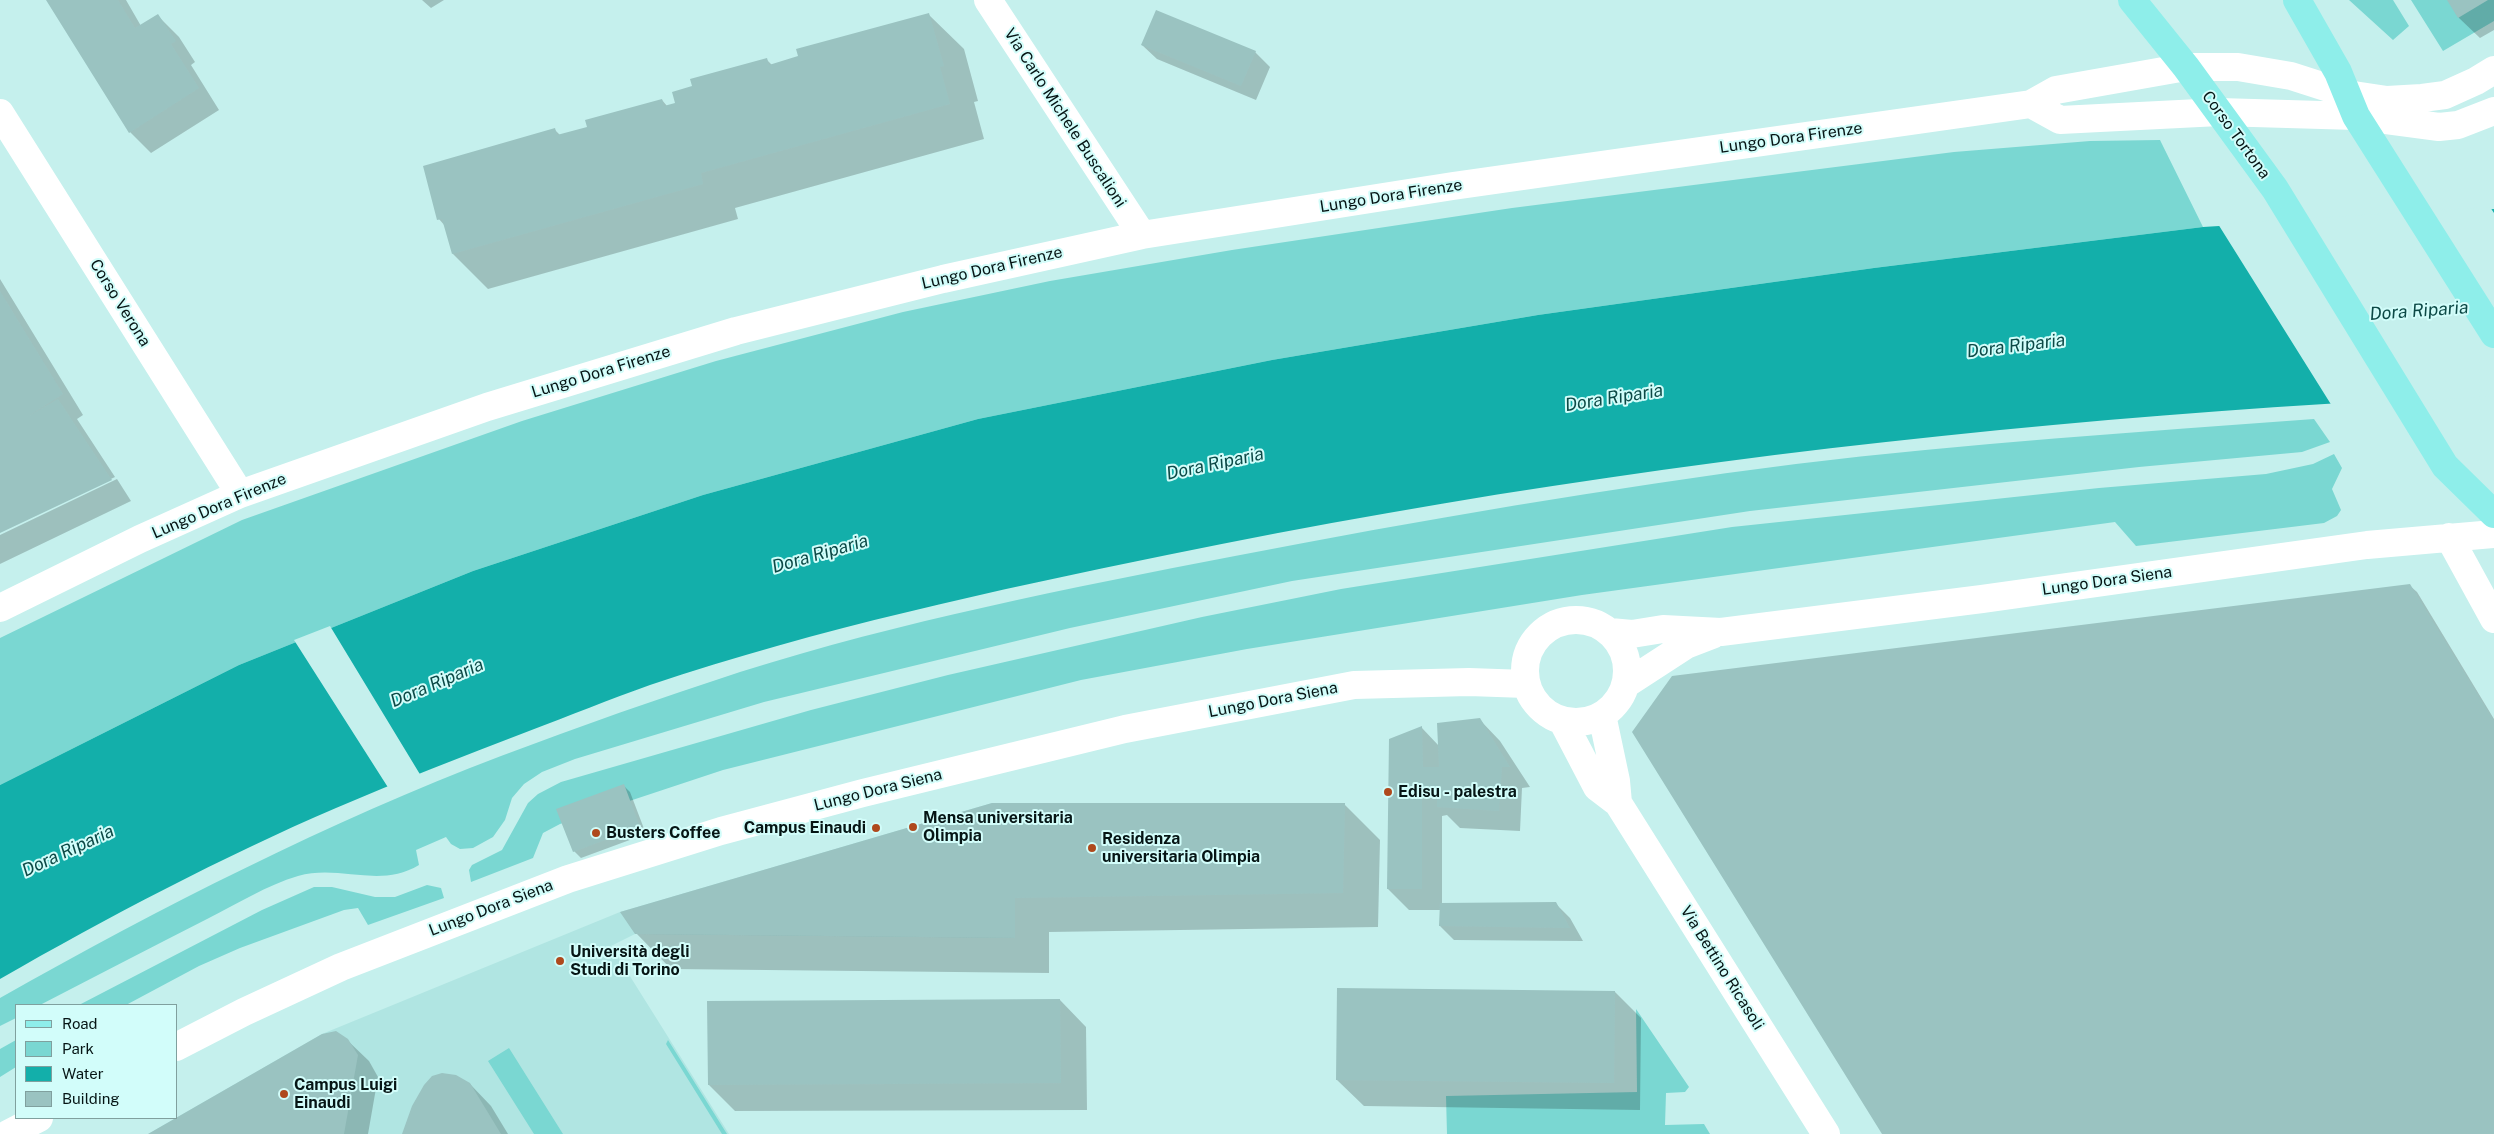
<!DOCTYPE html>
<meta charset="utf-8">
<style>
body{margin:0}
#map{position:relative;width:2494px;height:1134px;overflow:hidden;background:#c5f0ed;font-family:"Public Sans",sans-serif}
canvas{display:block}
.legend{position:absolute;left:15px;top:1004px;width:162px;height:115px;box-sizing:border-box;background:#d2fdfa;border:1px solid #80a09e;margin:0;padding:6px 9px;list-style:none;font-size:15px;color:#061515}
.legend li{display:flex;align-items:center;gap:10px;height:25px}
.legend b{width:25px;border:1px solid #80a09e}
</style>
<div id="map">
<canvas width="2494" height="1134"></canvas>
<ul class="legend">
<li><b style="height:6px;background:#8eeeea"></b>Road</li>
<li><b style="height:14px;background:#7ad7d2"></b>Park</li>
<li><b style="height:14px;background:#13afaa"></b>Water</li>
<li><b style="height:14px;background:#9ac3c1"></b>Building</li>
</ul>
</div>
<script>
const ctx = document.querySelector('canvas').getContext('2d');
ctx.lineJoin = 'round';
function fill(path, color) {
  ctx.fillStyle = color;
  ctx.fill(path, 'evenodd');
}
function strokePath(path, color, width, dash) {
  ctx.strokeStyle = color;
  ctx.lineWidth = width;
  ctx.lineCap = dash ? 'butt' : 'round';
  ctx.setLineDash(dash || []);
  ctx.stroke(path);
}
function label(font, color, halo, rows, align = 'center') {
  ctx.font = font + ' "Public Sans",sans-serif';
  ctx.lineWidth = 4;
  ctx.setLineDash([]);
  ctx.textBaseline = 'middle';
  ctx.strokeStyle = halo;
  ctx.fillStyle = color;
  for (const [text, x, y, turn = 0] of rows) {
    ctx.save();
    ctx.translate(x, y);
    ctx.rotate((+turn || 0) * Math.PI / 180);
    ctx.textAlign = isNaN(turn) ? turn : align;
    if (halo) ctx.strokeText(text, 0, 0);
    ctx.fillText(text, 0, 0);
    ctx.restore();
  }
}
fill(new Path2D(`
 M 992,803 L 1015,898 L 1015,938 L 635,934 L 611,946 L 729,1134 L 148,1134 L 322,1034 L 620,912 Z`), '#b0e5e2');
fill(new Path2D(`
 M 2349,0 L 2393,0 L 2409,26 L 2393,40 Z
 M 2411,0 L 2494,0 L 2494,21 L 2443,51 Z
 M 2160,140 L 2203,227 L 1874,268 L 1538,315 L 1272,360 L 978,419 L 703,495 L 473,571 L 239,665 L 0,785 L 0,638 L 242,520 L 522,421 L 716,361 L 903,312 L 1050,281 L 1232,250 L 1512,208 L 1954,152 L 2090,141 Z
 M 2314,419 L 2330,442 L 2302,452 L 2139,467 L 1750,511 L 1292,581 L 1070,628 L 764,702 L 575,759 L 542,772 L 524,784 L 512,798 L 505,820 L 493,837 L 473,848 L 460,849 L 451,844 L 446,837 L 416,850 L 419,865 C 379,889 340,864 298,876 C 267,885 237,904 209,918 C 152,947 96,976 40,1005 L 16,1005 L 16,1018 L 0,1026 L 0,998 C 161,907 328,822 501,756 C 580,726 660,698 740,672 C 902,621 1069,588 1235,556 C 1421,520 1608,488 1796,464 C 1968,443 2141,432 2314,419 Z
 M 2334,454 L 2342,468 L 2332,489 L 2341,510 L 2337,516 L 2324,523 L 2136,546 L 2115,522 L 1582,595 L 1247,649 L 1081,680 L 723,770 L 560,824 L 543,833 L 533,858 L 471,882 L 469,870 L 472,865 L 502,850 L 528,803 L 538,794 L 561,782 L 811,710 L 948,675 L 1202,617 L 1341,589 L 1732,527 L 2099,488 L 2266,474 L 2313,464 Z
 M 427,885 L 441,888 L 444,898 L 368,925 L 358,908 L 344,910 L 240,948 L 199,966 L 126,1005 L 79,1005 L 262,910 L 314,887 L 332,887 L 375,897 L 395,897 Z
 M 1636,1009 L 1689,1087 L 1685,1092 L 1666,1093 L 1665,1125 L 1704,1124 L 1710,1134 L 1447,1134 L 1446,1096 L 1637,1092 Z
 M 16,1040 L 16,1067 L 0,1077 L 0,1049 Z
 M 668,1040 L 727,1134 L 722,1134 L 666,1044 Z
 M 509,1048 L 563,1134 L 534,1134 L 488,1061 Z`), '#7ad7d2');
fill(new Path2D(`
 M 2494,209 L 2494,394 C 2347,402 2200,411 2053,425 C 1756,452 1459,495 1167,555 C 992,591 820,628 650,685 C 610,699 569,716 529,731 C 464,756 399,781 336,808 C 222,857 108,917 0,979 L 0,785 L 239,665 L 473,571 L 703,495 L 978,419 L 1272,360 L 1538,315 L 1874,268 L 2203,227 Z`), '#13afaa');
fill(new Path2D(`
 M 2490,207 L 2494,213 L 2494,396 L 2332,406 L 2218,224 Z
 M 330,626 L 421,776 L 389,789 L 294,640 Z`), '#c5f0ed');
fill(new Path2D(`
 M 48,0 L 126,0 L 141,26 L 158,16 L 179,37 L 195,62 L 191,65 L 219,110 L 151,153 L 130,132 Z
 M 422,0 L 444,0 L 431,8 Z
 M 2448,0 L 2494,0 L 2494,30 L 2480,38 L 2459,18 Z
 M 1156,12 L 1255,52 L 1270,67 L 1256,100 L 1157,59 L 1142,45 Z
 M 928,14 L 964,49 L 978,101 L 974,102 L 984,139 L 735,208 L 738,219 L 488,289 L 453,254 L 445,226 L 439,219 L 555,130 L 561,136 L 588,128 L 662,100 L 667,106 L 677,104 L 766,59 L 773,66 Z
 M 0,279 L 83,415 L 77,419 L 115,477 L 0,532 Z
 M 117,479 L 131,501 L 0,564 L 0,535 Z
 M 2409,585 L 2417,592 L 2494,719 L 2494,1134 L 1884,1134 Z
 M 1479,719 L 1500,741 L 1530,787 L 1522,788 L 1520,831 L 1460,828 L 1447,815 L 1442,816 L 1442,905 L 1555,903 L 1570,918 L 1583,941 L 1454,940 L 1440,926 L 1441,910 L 1409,910 L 1388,889 L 1422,728 L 1439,746 Z
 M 623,785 L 630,792 L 646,834 L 581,858 L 574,851 Z
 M 1345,805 L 1380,840 L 1378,927 L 1049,932 L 1049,973 L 671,969 L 636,933 Z
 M 1615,992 L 1641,1018 L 1640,1110 L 1364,1106 L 1337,1080 Z
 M 1060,1000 L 1086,1027 L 1087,1110 L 735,1111 L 709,1085 Z
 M 347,1040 L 369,1061 L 378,1077 L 368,1134 L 151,1134 Z
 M 470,1084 L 491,1106 L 508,1134 L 403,1134 Z`), '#0003');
fill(new Path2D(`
 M 46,0 L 118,0 L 135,28 L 158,14 L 176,41 L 171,44 L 199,88 L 129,133 Z
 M 2447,0 L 2488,0 L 2458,18 Z
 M 1156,10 L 1256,51 L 1241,86 L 1141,45 Z
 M 929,13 L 944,66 L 940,67 L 950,104 L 701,173 L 703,184 L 452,254 L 442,219 L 437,220 L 423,166 L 555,128 L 557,135 L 587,127 L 585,120 L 662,99 L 664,106 L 675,103 L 672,92 L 692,86 L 690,79 L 767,58 L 769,65 L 798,56 L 796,49 Z
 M 0,291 L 63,394 L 27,417 L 58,399 L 112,480 L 0,533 Z
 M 2410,584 L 2494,721 L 2494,1134 L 1882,1134 L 1632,732 L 1672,676 Z
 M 1480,718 L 1510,767 L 1502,767 L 1499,811 L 1437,807 L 1437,793 L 1422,795 L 1422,889 L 1387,889 L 1389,739 L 1422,726 L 1423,767 L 1439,767 L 1437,723 Z
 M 624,784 L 640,827 L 573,852 L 556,809 Z
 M 992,803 L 1345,803 L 1343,893 L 1015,898 L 1015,938 L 635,934 L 620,912 Z
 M 1556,902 L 1570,928 L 1439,926 L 1440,903 Z
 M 1337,988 L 1615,991 L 1614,1083 L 1336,1080 Z
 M 1060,999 L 1061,1083 L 708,1085 L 707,1001 Z
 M 336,1031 L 348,1039 L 358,1055 L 344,1134 L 148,1134 L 322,1034 Z
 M 442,1073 L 456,1075 L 470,1083 L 501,1134 L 402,1134 L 412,1106 L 424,1085 L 432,1076 Z`), '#9ac3c1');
strokePath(new Path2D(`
 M 988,0 L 1142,235
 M 2031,104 L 2060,120 L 2219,112 L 2356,116 L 2439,127 L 2458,125 L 2494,111
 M 0,113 L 240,494
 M 2449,537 L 2494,619
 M 0,608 L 140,539 L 240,494 L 487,407 L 736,331 L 943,279 L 1142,235 L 1453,186 L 2031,104 L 2056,90 L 2186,67 L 2238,67 L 2291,76 L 2347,94 L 2387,100 L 2422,98 L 2445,95 L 2476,81 L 2494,70
 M1525 671a51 51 0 1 1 102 0a51 51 0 1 1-102 0Z
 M 1610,632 L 1632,634 L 1663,629 L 1721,632 L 1982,599 L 2367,545 L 2494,534
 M 1626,684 L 1686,645 L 1712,635
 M 1602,715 L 1616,781 L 1618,803
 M 1562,720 L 1597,787 L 1618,803 L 1826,1134
 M 176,1047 L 244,1012 L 341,967 L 568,879 L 721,831 L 863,793 L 1125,729 L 1354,685 L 1469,682 L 1526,684
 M 8,1134 L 39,1118`), '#fff', 28);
strokePath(new Path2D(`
 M 2132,0 L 2186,67 L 2275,189 L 2445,466 L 2494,514
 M 2297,0 L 2338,72 L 2356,116 L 2494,334`), '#8eeeea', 28);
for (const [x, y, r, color] of [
 [1388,792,5,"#af491d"],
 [913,827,5,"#af491d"],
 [876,828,5,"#af491d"],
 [596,833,5,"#af491d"],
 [1092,848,5,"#af491d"],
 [560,961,5,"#af491d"],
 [284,1094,5,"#af491d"]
]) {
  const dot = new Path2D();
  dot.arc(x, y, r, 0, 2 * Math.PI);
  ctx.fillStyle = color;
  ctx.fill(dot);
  strokePath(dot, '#d2fdfa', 2);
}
label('16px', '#061515', '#d2fdfa', [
 ["Via Carlo Michele Buscalioni",1065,118,57],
 ["Corso Tortona",2236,135,54],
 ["Lungo Dora Firenze",1791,138,-8],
 ["Lungo Dora Firenze",1391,196,-9],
 ["Lungo Dora Firenze",992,268,-13],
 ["Corso Verona",120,303,58],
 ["Lungo Dora Firenze",601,372,-17],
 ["Lungo Dora Firenze",219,506,-23],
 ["Lungo Dora Siena",2107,581,-8],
 ["Lungo Dora Siena",1273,700,-11],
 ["Lungo Dora Siena",878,790,-14],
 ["Lungo Dora Siena",491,908,-21],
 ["Via Bettino Ricasoli",1722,968,58]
]);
label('bold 16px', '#061515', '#d2fdfa', [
 ["Edisu - palestra",1398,792],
 ["Mensa universitaria",923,818],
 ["Olimpia",923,836],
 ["Campus Einaudi",866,828,"right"],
 ["Busters Coffee",606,833],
 ["Residenza",1102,839],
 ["universitaria Olimpia",1102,857],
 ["Università degli",570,952],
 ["Studi di Torino",570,970],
 ["Campus Luigi",294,1085],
 ["Einaudi",294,1103]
], 'left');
label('italic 18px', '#0c4946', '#d2fdfa', [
 ["Dora Riparia",2419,311,-4],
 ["Dora Riparia",2016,346,-7],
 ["Dora Riparia",1614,398,-9],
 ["Dora Riparia",1215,464,-12],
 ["Dora Riparia",820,554,-16],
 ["Dora Riparia",437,683,-23],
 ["Dora Riparia",68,851,-25]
]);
</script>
